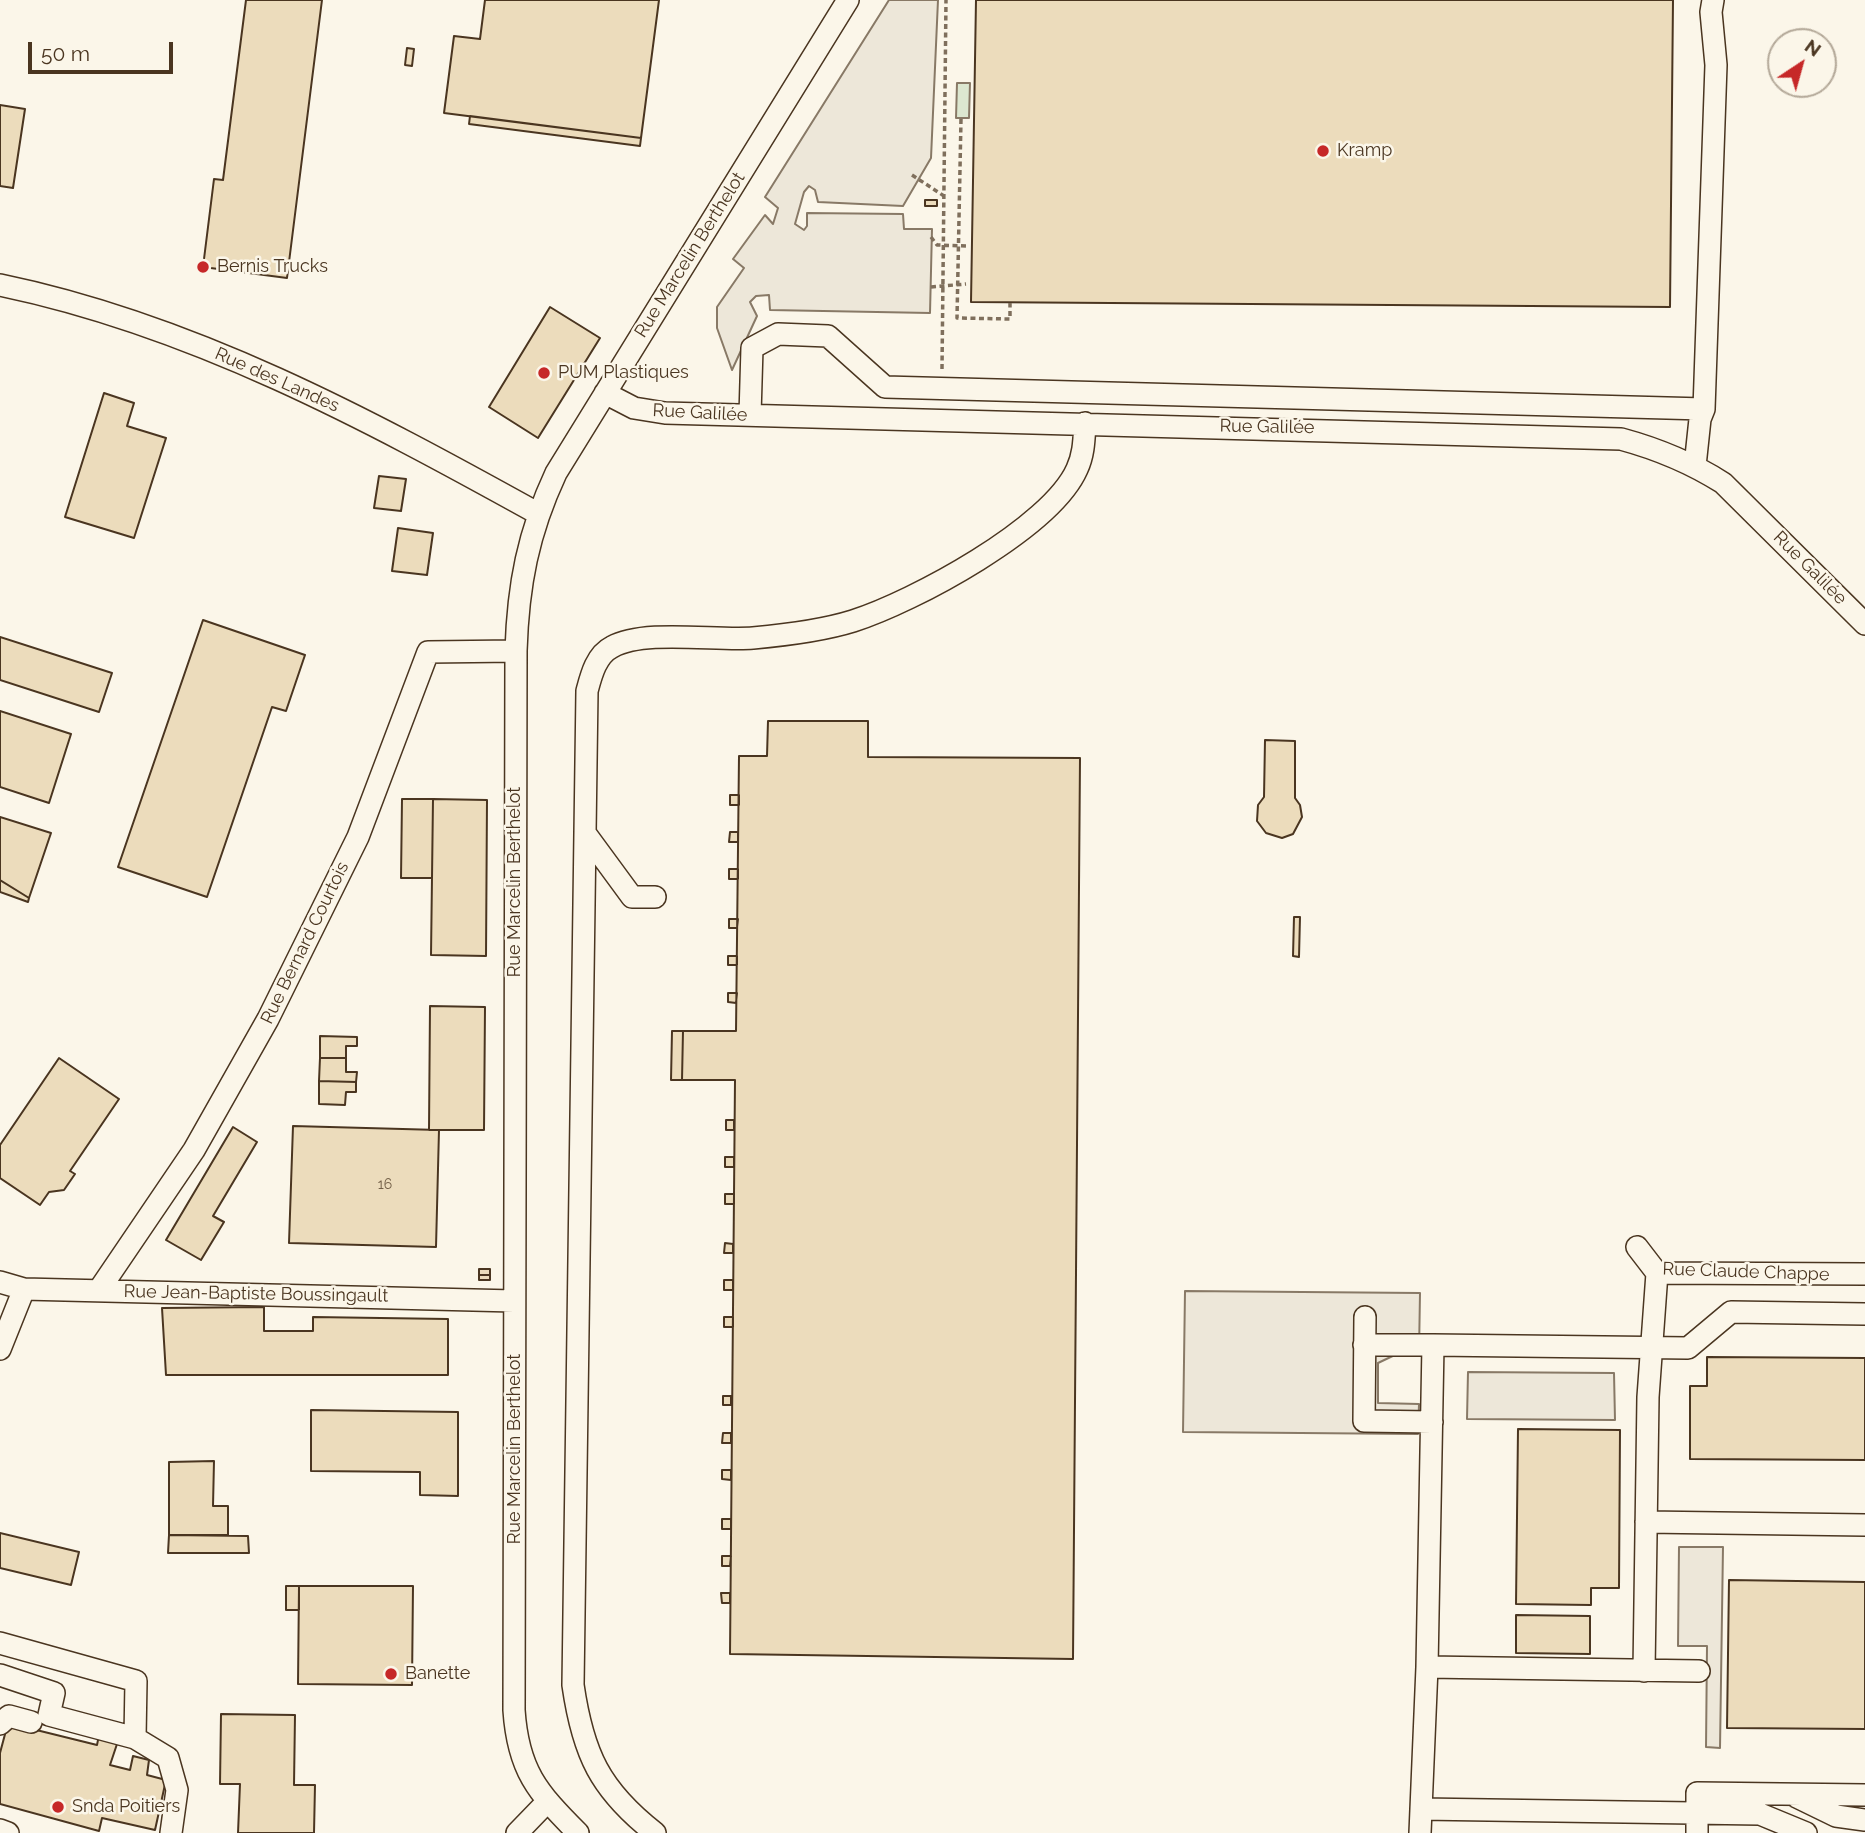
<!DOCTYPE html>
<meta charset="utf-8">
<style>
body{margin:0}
#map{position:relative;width:1865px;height:1833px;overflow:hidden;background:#fbf6e9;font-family:Raleway,sans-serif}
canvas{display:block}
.north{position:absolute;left:1767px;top:28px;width:70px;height:70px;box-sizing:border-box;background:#fbf6e9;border:2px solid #b4a999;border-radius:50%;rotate:36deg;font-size:19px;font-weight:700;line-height:28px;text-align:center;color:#4a3520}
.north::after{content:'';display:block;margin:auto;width:24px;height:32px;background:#c62828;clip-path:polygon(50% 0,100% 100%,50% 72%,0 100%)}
.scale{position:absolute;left:28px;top:42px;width:145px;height:32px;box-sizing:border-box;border:4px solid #4a3520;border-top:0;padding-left:9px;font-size:21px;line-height:24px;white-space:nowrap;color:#4a3520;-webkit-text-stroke:5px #fbf6e9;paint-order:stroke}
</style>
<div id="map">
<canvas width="1865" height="1833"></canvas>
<div class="north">N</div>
<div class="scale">50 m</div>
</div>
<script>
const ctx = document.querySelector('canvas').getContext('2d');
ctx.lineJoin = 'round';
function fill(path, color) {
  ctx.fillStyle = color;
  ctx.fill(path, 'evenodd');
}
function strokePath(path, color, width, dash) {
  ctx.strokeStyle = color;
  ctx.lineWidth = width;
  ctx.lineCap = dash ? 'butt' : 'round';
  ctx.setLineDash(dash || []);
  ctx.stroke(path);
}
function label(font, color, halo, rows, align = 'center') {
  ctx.font = font + ' Raleway,sans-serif';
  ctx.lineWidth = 5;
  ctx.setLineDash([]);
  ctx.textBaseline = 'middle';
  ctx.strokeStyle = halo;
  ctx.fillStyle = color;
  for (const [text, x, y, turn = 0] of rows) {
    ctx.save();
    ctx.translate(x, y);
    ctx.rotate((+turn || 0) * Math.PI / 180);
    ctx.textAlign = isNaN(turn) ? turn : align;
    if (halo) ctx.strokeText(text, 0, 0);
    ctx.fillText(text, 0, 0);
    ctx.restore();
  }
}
const green = new Path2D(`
 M 957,83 L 970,83 L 969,118 L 956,118 Z`);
fill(green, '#dce7d0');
strokePath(green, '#887966', 2);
const parking = new Path2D(`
 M 889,0 L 938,0 L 931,158 L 903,206 L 818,202 L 815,190 L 809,186 L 804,192 L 795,224 L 804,230 L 807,226 L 807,213 L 903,214 L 904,229 L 932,229 L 930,313 L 770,310 L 769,295 L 756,296 L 750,302 L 757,316 L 732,370 L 717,328 L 717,307 L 744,268 L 733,259 L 765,215 L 773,224 L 778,208 L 765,197 Z
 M 1185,1291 L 1420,1293 L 1419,1353 L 1399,1353 L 1378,1363 L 1378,1403 L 1419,1404 L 1418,1434 L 1183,1432 Z
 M 1468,1372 L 1614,1373 L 1615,1420 L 1467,1419 Z
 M 1679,1547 L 1723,1547 L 1720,1748 L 1706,1747 L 1707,1646 L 1678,1646 Z`);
fill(parking, '#ede7d9');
strokePath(parking, '#887966', 2);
const building = new Path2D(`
 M 246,0 L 322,0 L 287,278 L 203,267 L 214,179 L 223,180 Z
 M 485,0 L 659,0 L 641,138 L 444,113 L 454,36 L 480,39 Z
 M 976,0 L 1673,0 L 1670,307 L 971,302 Z
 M 407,48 L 414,49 L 412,66 L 405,65 Z
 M 0,105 L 25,109 L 13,188 L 0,186 Z
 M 470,116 L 641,138 L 640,146 L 469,124 Z
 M 925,200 L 937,200 L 937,206 L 925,206 Z
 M 550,307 L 600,338 L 538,438 L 489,407 Z
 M 104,393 L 134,403 L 127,426 L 166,438 L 134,538 L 65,517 Z
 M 379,476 L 406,479 L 401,511 L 374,508 Z
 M 398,528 L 433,533 L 427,575 L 392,571 Z
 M 203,620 L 305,655 L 286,711 L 272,707 L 207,897 L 118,867 Z
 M 0,637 L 112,673 L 99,712 L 0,680 Z
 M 0,711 L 71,734 L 49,803 L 0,787 Z
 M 768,721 L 868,721 L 868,757 L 1080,758 L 1073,1659 L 730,1654 L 735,1080 L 682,1080 L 683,1031 L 736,1031 L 739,756 L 767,756 Z
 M 1265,740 L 1295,741 L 1295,798 L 1300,805 L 1302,817 L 1293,834 L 1282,838 L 1266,833 L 1257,821 L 1258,805 L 1264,797 Z
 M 730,795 L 739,795 L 739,805 L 730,805 Z
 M 402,799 L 433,799 L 432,878 L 401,878 Z
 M 433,799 L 487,800 L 486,956 L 431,955 Z
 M 0,817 L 51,833 L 29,898 L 0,880 Z
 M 730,832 L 738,832 L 738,842 L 729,842 Z
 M 729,869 L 738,869 L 738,879 L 729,879 Z
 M 0,880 L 29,898 L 28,902 L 0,892 Z
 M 1294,917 L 1300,917 L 1299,957 L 1293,956 Z
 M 729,919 L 738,919 L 737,928 L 729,928 Z
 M 728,956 L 737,956 L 737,965 L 728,965 Z
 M 728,993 L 737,993 L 736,1003 L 728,1002 Z
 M 430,1006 L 485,1007 L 484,1130 L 429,1130 Z
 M 672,1031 L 683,1031 L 682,1080 L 671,1080 Z
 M 320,1036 L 357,1037 L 357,1046 L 346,1046 L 346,1058 L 320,1058 Z
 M 59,1058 L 119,1099 L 70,1171 L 75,1174 L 64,1190 L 49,1192 L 40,1205 L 0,1178 L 0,1145 Z
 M 320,1058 L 346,1058 L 346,1072 L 357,1072 L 356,1082 L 319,1081 Z
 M 319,1081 L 356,1082 L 356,1092 L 346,1092 L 345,1105 L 319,1104 Z
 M 726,1120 L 734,1120 L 734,1130 L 726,1130 Z
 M 293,1126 L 439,1130 L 436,1247 L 289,1243 Z
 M 233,1127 L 257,1142 L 213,1216 L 224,1222 L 201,1260 L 166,1240 Z
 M 725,1157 L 734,1157 L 734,1167 L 725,1167 Z
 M 725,1194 L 734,1194 L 734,1204 L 725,1204 Z
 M 725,1243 L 733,1244 L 733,1253 L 724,1253 Z
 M 479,1269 L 490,1269 L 490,1275 L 479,1275 Z
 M 479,1275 L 490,1275 L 490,1280 L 479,1280 Z
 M 724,1280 L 733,1280 L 733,1290 L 724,1290 Z
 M 264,1307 L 264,1331 L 313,1331 L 313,1317 L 448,1319 L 448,1375 L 166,1375 L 162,1308 Z
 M 724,1317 L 733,1317 L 733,1327 L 724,1327 Z
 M 1707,1357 L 1865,1358 L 1865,1460 L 1690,1459 L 1690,1386 L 1707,1386 Z
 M 723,1396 L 731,1396 L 731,1405 L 723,1405 Z
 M 311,1410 L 458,1412 L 458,1496 L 420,1495 L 420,1472 L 311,1471 Z
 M 1518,1429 L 1620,1430 L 1619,1588 L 1591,1588 L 1591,1605 L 1516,1604 Z
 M 723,1433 L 731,1433 L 731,1443 L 722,1443 Z
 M 214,1461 L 213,1506 L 228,1506 L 228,1535 L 169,1535 L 169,1462 Z
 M 722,1470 L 731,1470 L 731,1480 L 722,1479 Z
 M 722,1519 L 731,1519 L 731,1529 L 722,1529 Z
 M 0,1533 L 79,1552 L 71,1585 L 0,1568 Z
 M 169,1535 L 248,1536 L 249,1553 L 168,1553 Z
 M 722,1556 L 731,1556 L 730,1566 L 722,1566 Z
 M 1729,1580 L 1865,1582 L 1865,1729 L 1727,1728 Z
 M 286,1586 L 299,1586 L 299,1610 L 286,1610 Z
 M 299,1586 L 413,1586 L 412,1685 L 298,1684 Z
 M 721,1593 L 730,1593 L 730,1603 L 722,1603 Z
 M 1516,1615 L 1590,1616 L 1590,1654 L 1516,1653 Z
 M 221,1714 L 295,1715 L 294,1785 L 315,1785 L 314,1833 L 238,1833 L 240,1784 L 220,1784 Z
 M 8,1723 L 97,1745 L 99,1735 L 118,1741 L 110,1765 L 130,1770 L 133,1756 L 149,1760 L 147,1775 L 166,1780 L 155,1830 L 102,1818 L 99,1831 L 0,1804 L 0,1753 Z`);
fill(building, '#ecdcbc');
strokePath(building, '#4a3520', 2);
const minor = new Path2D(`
 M 0,285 C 193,325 367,419 537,513
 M 605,393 L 634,408 L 665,413 L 1621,439 C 1658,449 1690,462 1723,483 L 1865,624
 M 750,415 L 752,348 L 778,334 L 828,336 L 885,387 L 1704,409 L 1716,65 L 1711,12 L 1713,0
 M 1695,466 L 1700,419 L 1704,409
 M 585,833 L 632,897 L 655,897
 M 1637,1247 L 1657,1273 L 1865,1274
 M 0,1282 L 24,1289 L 514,1301
 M 99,1290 L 194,1150 L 268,1019 L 358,837 L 428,652 L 516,651
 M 1365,1317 L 1364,1421 L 1432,1422
 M 1364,1345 L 1433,1345
 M 0,1349 L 24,1289
 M 1646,1522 L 1865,1525
 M 0,1643 L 136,1681 L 135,1738
 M 1427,1667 L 1699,1671
 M 1644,1671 L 1648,1397 L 1657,1273
 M 0,1675 L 54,1693 L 49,1715 L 135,1738 L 168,1758 L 177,1790 L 171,1833
 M 0,1724 L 9,1716 L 31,1722
 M 1797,1797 L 1836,1816 L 1865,1820
 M 1421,1809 L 1760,1814 L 1806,1833
 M 0,1830 L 8,1833
 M 517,1833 L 547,1802
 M 578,1833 C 537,1792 518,1770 514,1710 L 516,651 C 518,585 528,533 556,473 L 848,0
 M 655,1833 C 600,1790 583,1754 573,1685 L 587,691 C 591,676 596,655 612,647 C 644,629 715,641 753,638 C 786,635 821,631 853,621 C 913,602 1051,528 1077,469 C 1084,454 1084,439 1085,423
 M 1420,1833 L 1427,1667 L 1433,1345 L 1688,1348 L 1731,1312 L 1865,1314
 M 1697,1833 L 1697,1793 L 1865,1795`);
strokePath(minor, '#4a3520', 24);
strokePath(new Path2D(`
 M 961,119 L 957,318 L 1010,319 L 1010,303
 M 912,175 L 944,196
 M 931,237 L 937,245 L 967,246
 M 931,287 L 966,284
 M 942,369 L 946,0`), '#7f6f5c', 3.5, [5, 3.5]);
strokePath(minor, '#fbf6e9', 21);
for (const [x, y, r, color] of [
 [1323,151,7,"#c62828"],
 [203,267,7,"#c62828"],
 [544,373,7,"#c62828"],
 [391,1674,7,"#c62828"],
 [58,1807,7,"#c62828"]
]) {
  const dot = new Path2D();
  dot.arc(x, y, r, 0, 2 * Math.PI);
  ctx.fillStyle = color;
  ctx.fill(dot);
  strokePath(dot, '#fbf6e9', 2.5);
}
label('14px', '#725f47', null, [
 ["16",385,1185]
]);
label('18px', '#4a3520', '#fbf6e9', [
 ["Kramp",1337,151],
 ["Bernis Trucks",217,267],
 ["PUM Plastiques",558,373],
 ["Banette",405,1674],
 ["Snda Poitiers",72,1807]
], 'left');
label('18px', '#4a3520', '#fbf6e9', [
 ["Rue Marcelin Berthelot",690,255,-58],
 ["Rue des Landes",277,380,24],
 ["Rue Galilée",700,413,3],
 ["Rue Galilée",1267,427,1],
 ["Rue Galilée",1810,568,45],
 ["Rue Marcelin Berthelot",515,882,-90],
 ["Rue Bernard Courtois",305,943,-64],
 ["Rue Claude Chappe",1746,1272,2],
 ["Rue Jean-Baptiste Boussingault",256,1294,1],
 ["Rue Marcelin Berthelot",515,1449,-90]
]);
</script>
